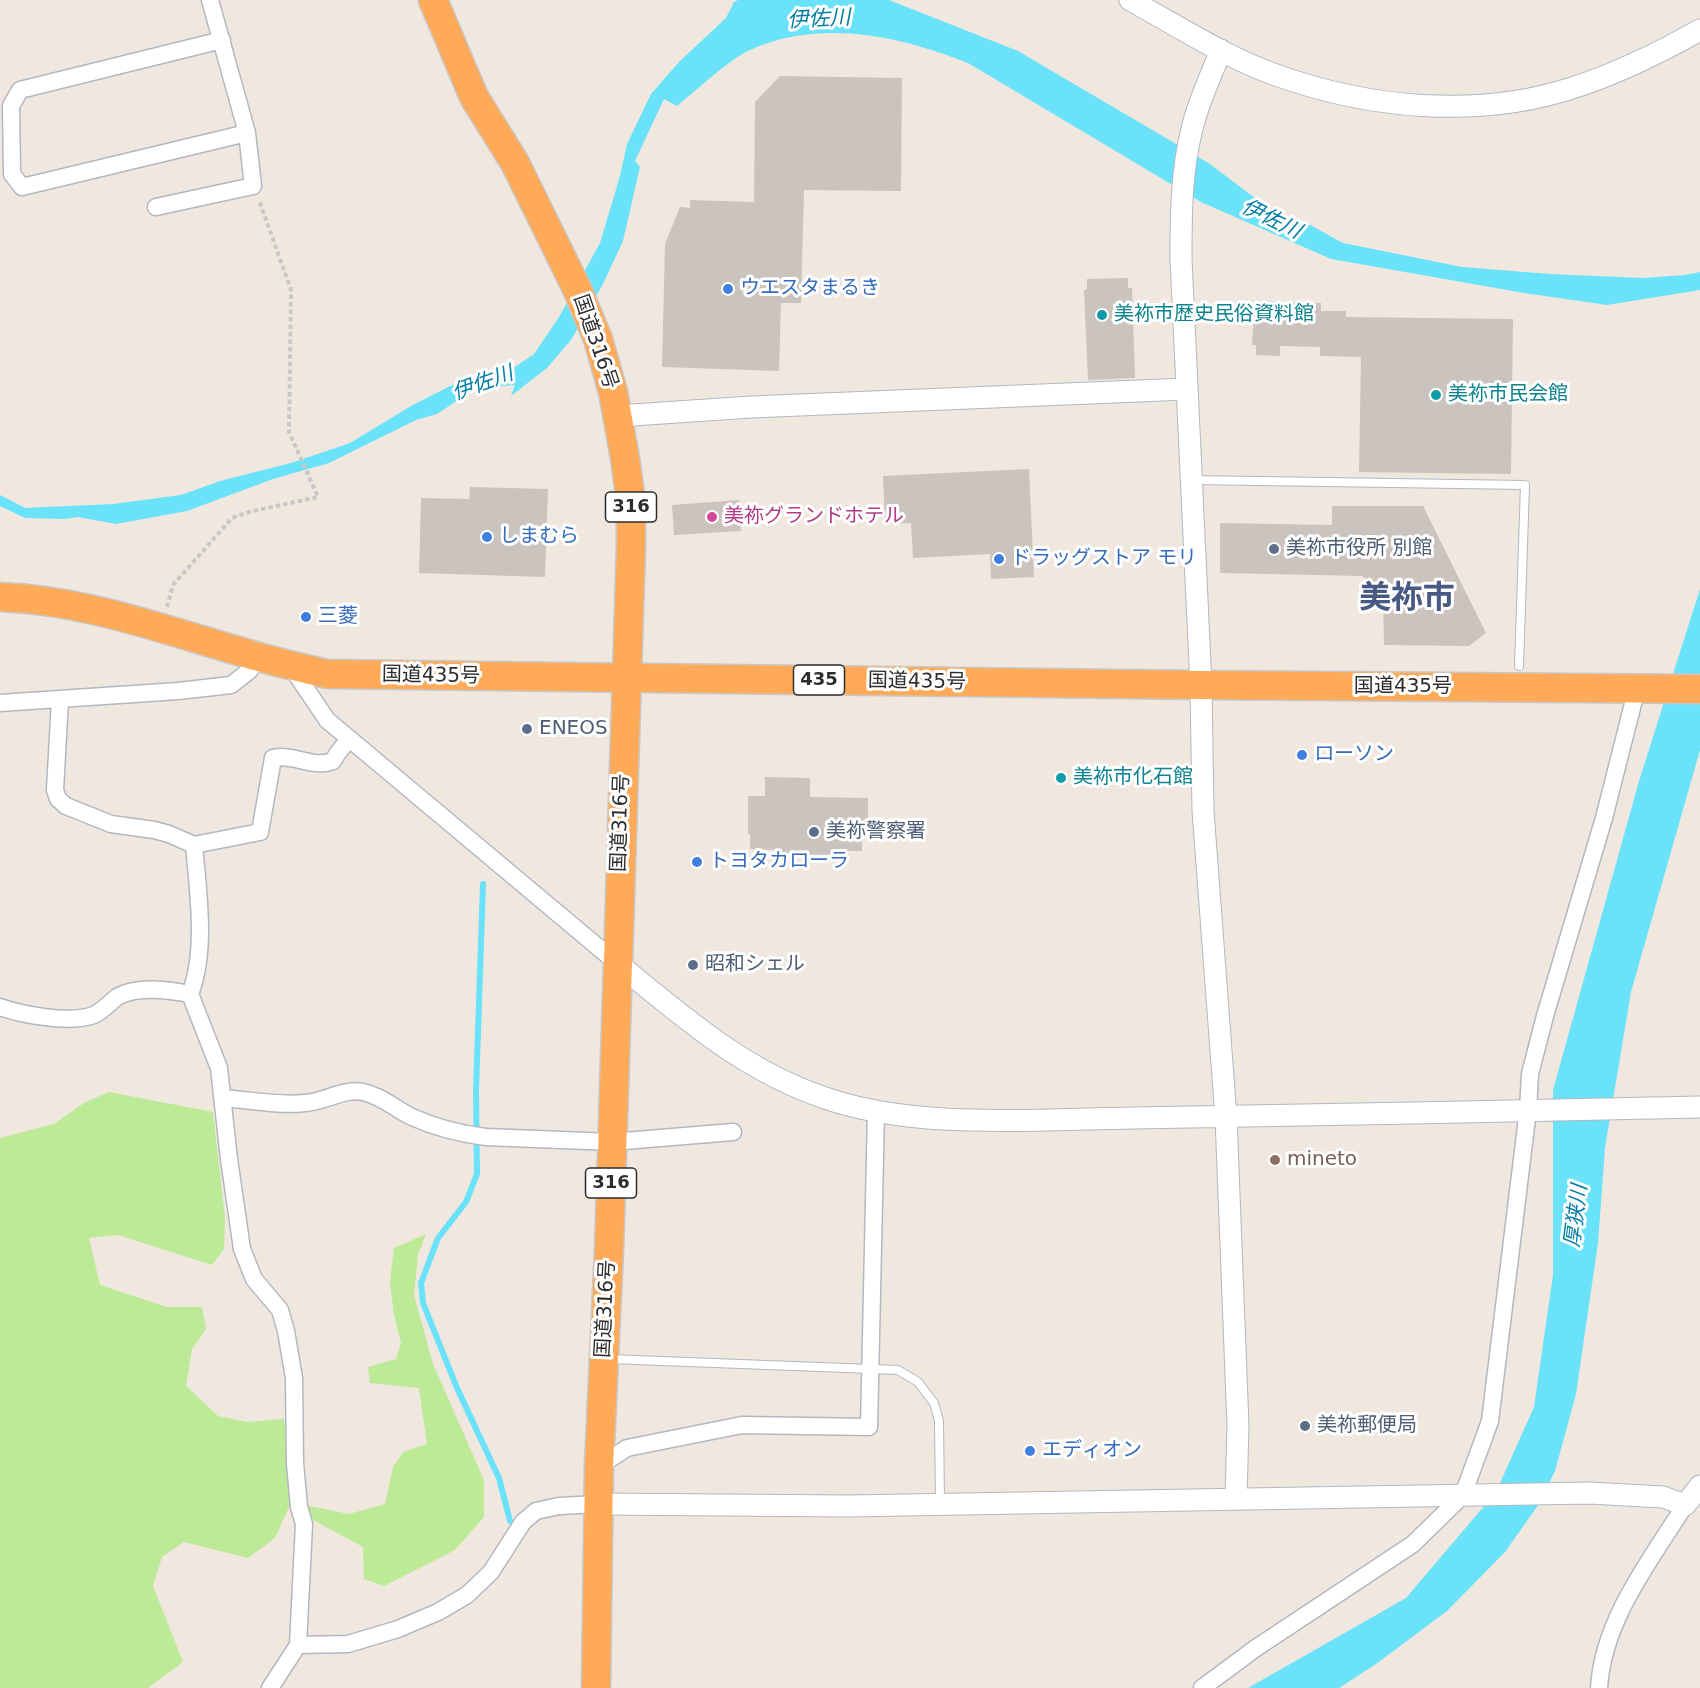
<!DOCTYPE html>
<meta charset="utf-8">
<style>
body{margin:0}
canvas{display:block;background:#f0e7df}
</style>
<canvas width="1700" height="1688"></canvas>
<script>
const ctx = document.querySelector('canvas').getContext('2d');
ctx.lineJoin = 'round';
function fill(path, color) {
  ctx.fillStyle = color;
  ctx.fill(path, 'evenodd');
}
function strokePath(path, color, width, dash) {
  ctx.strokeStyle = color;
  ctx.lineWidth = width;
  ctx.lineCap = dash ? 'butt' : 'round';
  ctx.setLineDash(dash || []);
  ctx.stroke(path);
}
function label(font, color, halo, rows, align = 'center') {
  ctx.font = font + ' "DejaVu Sans","Noto Sans JP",sans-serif';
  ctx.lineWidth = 6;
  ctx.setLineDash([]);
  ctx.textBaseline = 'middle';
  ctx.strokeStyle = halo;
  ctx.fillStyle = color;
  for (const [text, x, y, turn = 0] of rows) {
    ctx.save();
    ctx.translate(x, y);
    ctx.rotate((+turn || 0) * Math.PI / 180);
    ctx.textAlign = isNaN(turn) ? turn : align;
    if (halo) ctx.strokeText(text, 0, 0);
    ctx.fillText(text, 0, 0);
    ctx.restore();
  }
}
fill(new Path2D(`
 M 109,1092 L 213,1112 L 225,1218 L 224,1249 L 212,1265 L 118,1235 L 89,1238 L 100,1285 L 167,1307 L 202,1307 L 206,1329 L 192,1349 L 186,1386 L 218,1416 L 247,1422 L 284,1419 L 293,1484 L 309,1506 L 349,1514 L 385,1504 L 393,1467 L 403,1452 L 427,1444 L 419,1388 L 370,1383 L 368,1367 L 396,1359 L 401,1343 L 394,1315 L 390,1282 L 394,1248 L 426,1234 L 418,1255 L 414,1295 L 433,1364 L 484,1480 L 484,1517 L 455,1550 L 384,1586 L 364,1579 L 363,1547 L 289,1507 L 275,1538 L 248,1558 L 184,1542 L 162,1557 L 153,1586 L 183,1662 L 148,1688 L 0,1688 L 0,1138 L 54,1124 L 84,1103 Z`), '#bcea97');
fill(new Path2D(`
 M 738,0 L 889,0 L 1018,51 L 1210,164 L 1256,199 L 1262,207 L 1284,221 L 1303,221 L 1343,243 L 1462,267 L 1550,274 L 1643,278 L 1685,275 L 1700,272 L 1700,290 L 1607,305 L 1524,293 L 1331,259 L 1201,202 L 968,63 C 900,36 820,18 750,50 C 728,60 697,90 677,106 L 664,99 L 635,161 L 640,167 L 623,241 L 603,284 L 571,340 L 547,368 L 511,396 L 515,385 L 476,388 L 437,414 L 416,420 L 329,463 L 273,479 L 187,511 L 116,524 L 78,517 L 64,519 L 25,518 L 0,506 L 0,495 L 25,508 L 113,504 L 181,495 L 220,481 L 291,463 L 350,443 L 411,406 L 450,386 L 478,375 L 509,371 L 534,354 L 559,317 L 600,243 L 620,176 L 627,144 L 651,94 L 680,61 L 726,18 L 734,2 Z
 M 1700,589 L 1700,750 L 1631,992 L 1605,1148 L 1598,1243 L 1576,1394 L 1555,1471 L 1539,1504 L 1505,1552 L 1447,1611 L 1376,1664 L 1339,1688 L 1248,1688 L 1406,1598 L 1496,1492 L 1534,1407 L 1553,1275 L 1553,1090 L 1639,781 Z`), '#6ae3fa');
strokePath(new Path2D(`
 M 483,884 L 476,1091 L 477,1174 L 466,1202 L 438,1238 L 421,1283 L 423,1303 L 457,1388 L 499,1478 L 510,1521`), '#6ae3fa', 6);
fill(new Path2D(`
 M 780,76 L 902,78 L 901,191 L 804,190 L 801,303 L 781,303 L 779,371 L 662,367 L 665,244 L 680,207 L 690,208 L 690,200 L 754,202 L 755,102 Z
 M 1128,278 L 1128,288 L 1132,288 L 1135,378 L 1088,380 L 1084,290 L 1087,289 L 1087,279 Z
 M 1257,301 L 1321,303 L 1321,311 L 1346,311 L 1346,317 L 1513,319 L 1511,474 L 1359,472 L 1361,357 L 1320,356 L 1320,347 L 1280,346 L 1280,356 L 1256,355 L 1256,345 L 1252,345 L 1254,309 L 1257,309 Z
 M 1029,469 L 1034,577 L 991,579 L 990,554 L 913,558 L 911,523 L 885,524 L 883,476 Z
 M 470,487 L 548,489 L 545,577 L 419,573 L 421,498 L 469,499 Z
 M 739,500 L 741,531 L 674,535 L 672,505 Z
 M 1332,506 L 1423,506 L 1486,633 L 1469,646 L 1384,645 L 1383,594 L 1362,576 L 1220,573 L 1220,523 L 1332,525 Z
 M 765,777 L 810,778 L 810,797 L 868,798 L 868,836 L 862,836 L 862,851 L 839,851 L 839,855 L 775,854 L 775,850 L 750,849 L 750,834 L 748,834 L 748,796 L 765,796 Z`), '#cbc4be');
const service = new Path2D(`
 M 1192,480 L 1525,485 L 1519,666
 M 609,1359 L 898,1370 L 918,1382 L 934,1403 L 939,1421 L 940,1503`);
const minor = new Path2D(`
 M 222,40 L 20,90 L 11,106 L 12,174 L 22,187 L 247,133
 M 156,207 L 253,186 L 247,133 L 210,0
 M 290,665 L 327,720 L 617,963
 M 60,700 L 55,790 L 58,799 L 66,806 L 111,824 L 154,830 L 169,834 L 194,845
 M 0,703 L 178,691 L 231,685 L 249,671 L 260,657
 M 0,1007 C 23,1015 67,1023 91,1016 C 101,1013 109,1003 117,997 C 137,985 169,990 190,994
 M 223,1098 C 250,1100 278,1106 305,1103 C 325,1102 343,1088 363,1092 C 382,1096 395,1109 412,1117 C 434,1127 462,1134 486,1137 L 612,1142 L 733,1132
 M 599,1466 L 627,1448 L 742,1425 L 869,1427 L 876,1111
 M 298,1645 L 348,1644 L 398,1629 L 438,1612 L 467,1595 L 491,1572 L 523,1522 L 536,1511 L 559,1506 L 599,1504
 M 270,1688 L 298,1645 L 304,1524 L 299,1507 L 295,1463 L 294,1378 L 286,1331 L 280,1310 L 254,1279 L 242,1249 L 229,1159 L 219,1068 L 190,994 C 207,951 198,891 194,845 L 260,832 L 273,758 C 294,753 312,769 333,761 L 337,754 L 349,739
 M 1202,1688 L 1256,1648 L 1413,1544 L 1463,1495 L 1490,1421 L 1528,1110 L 1530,1074 L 1545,1016 L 1604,818 L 1637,688
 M 1599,1688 C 1603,1620 1650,1561 1685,1505`);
const tertiary = new Path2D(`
 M 1130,0 C 1178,26 1225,57 1276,75 C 1368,108 1477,119 1572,88 C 1617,74 1659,53 1700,30
 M 1221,50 C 1211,76 1198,102 1192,129 C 1181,172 1181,215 1181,259 L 1201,685 L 1203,811 L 1226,1117 L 1238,1426 L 1236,1499
 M 618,416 L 751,407 L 1187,389
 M 617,963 C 684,1017 742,1070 825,1098 C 917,1130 1037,1119 1134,1118 C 1323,1116 1511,1110 1700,1107
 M 599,1504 L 849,1506 L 1589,1493 L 1663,1497 L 1685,1505 L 1700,1486`);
const trunk = new Path2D(`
 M 433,0 L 474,97 L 515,163 L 577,289 L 598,339 L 613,392 L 625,458 L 631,502 L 631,546 L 609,1250 L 599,1466 L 596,1688
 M 0,597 C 84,600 162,629 242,652 C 270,661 298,667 327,674 L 1201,685 L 1700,689`);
strokePath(service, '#b3b7c2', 10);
strokePath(minor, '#b3b7c2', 19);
strokePath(tertiary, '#b3b7c2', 23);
strokePath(trunk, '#c8c8c8', 31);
strokePath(new Path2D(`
 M 167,607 L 173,585 L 232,518 L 249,512 L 318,497 L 289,432 L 291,290 L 259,200`), '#c8c8c8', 4, [4.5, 3]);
strokePath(service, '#fff', 8);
strokePath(minor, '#fff', 16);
strokePath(tertiary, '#fff', 21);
strokePath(trunk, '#feaa58', 28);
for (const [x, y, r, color] of [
 [728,289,6,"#3f7fe0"],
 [1102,315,6,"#0f9aa8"],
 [1436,395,6,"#0f9aa8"],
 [712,517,6,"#d1479c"],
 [487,537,6,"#3f7fe0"],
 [1274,549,6,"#5c6f8a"],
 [999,559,6,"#3f7fe0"],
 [306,617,6,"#3f7fe0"],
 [527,729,6,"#5c6f8a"],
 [1302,755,6,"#3f7fe0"],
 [1061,778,6,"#0f9aa8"],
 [814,832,6,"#5c6f8a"],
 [697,862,6,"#3f7fe0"],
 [693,965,6,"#5c6f8a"],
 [1275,1160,6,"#8d6e63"],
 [1305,1426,6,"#5c6f8a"],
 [1030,1451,6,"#3f7fe0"]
]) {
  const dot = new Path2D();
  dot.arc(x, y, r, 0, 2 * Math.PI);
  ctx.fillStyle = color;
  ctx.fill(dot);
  strokePath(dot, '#fff', 2);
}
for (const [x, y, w] of [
 [631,507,51],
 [819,680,51],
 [611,1183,51]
]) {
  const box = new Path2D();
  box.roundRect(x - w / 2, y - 15, w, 30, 4.5);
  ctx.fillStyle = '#fff';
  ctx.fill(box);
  strokePath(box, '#2d2d2d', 1.5);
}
label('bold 18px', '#2d2d2d', null, [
 ["316",631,507],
 ["435",819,680],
 ["316",611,1183]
]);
label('20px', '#366cbe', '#fff', [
 ["ウエスタまるき",740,289],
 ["しまむら",499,537],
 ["ドラッグストア モリ",1011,559],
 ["三菱",318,617],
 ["ローソン",1314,755],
 ["トヨタカローラ",709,862],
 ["エディオン",1042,1451]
], 'left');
label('20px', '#0d838f', '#fff', [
 ["美袮市歴史民俗資料館",1114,315],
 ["美祢市民会館",1448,395],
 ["美袮市化石館",1073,778]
], 'left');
label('20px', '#2d2d2d', '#fff', [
 ["国道316号",595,342,71],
 ["国道435号",431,676,1],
 ["国道435号",917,682,1],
 ["国道435号",1403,687],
 ["国道316号",621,823,-88],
 ["国道316号",606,1309,-87]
]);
label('20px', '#b23c85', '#fff', [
 ["美祢グランドホテル",724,517]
], 'left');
label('20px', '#4e5e75', '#fff', [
 ["美祢市役所 別館",1286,549],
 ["ENEOS",539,729],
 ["美祢警察署",826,832],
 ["昭和シェル",705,965],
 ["美祢郵便局",1317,1426]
], 'left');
label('20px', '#785e54', '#fff', [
 ["mineto",1287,1160]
], 'left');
label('italic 21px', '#027ea5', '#fff', [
 ["伊佐川",819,20,-3],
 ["伊佐川",1271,220,26],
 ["伊佐川",483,384,-20],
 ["厚狭川",1577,1216,-83]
]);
label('bold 32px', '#485983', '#fff', [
 ["美祢市",1407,600]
]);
</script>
